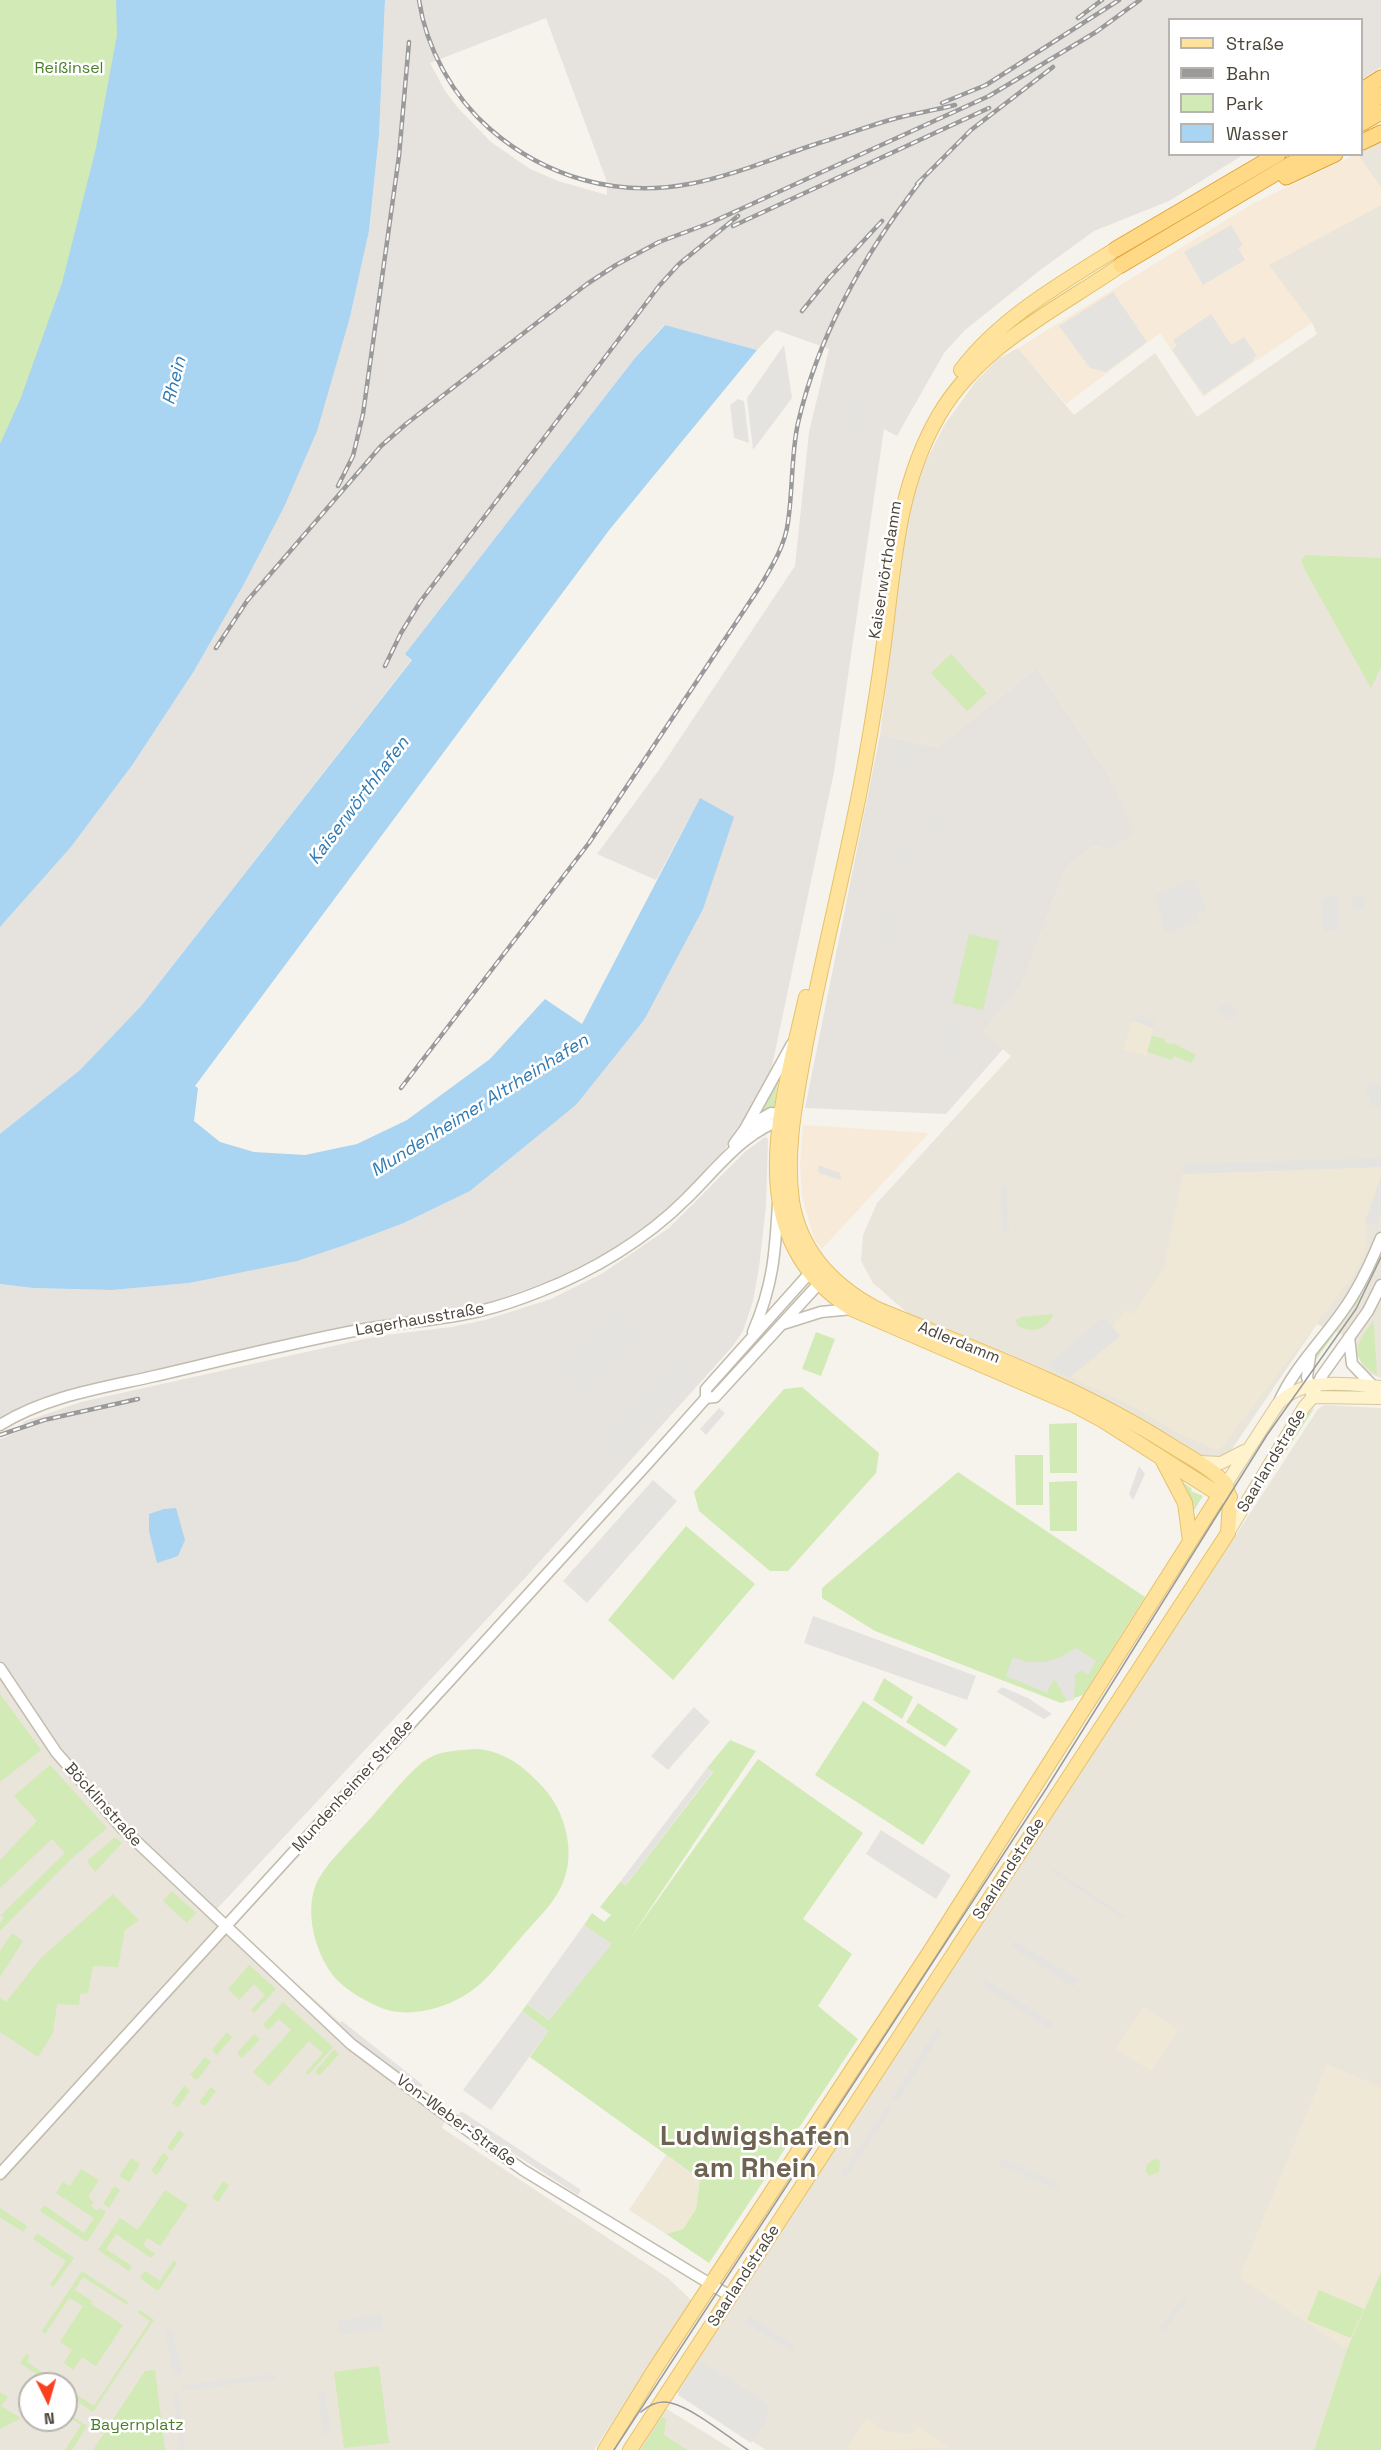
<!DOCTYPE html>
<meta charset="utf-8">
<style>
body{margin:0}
#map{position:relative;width:1381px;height:2450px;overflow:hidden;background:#f6f3ec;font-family:"Space Grotesk",sans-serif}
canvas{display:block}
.legend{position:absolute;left:1168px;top:18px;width:195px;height:138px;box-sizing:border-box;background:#fff;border:2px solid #b7b4b0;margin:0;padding:8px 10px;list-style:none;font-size:18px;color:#4b4439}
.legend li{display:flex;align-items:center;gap:12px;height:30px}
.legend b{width:30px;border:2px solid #b7b4b0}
.north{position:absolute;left:18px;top:2372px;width:60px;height:60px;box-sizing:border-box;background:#fff;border:2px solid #b7b4b0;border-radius:50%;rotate:175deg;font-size:16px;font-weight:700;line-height:24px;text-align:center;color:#4b4439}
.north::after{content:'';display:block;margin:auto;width:21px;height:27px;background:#fc3f1d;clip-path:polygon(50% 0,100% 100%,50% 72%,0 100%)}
</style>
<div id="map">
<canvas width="1381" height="2450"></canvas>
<ul class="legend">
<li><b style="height:8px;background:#ffe39c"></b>Straße</li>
<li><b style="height:8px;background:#9a9a9a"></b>Bahn</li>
<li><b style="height:16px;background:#d2eab5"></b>Park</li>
<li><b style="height:16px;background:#a9d4f2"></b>Wasser</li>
</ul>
<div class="north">N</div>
</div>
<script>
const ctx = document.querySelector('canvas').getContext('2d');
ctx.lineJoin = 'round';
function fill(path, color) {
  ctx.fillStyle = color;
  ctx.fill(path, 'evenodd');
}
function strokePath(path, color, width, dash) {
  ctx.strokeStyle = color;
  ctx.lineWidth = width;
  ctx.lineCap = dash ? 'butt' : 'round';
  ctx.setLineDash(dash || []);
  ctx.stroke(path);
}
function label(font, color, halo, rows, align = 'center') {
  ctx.font = font + ' "Space Grotesk",sans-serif';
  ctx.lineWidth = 5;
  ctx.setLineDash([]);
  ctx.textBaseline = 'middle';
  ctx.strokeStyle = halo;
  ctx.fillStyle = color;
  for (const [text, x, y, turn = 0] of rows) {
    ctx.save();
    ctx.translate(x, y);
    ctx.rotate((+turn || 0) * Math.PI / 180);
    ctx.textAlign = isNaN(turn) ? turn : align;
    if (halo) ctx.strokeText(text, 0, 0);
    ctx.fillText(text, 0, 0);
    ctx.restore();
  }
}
fill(new Path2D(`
 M 1381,142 L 1381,188 L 1358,155 L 1362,154 L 1362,151 Z
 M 1381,205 L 1381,1378 L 1370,1374 L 1363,1367 L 1350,1338 L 1317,1324 L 1219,1468 L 919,1323 L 873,1283 L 861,1261 L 863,1235 L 877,1203 L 1011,1056 L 981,1031 L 1022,984 L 1063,874 L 1071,862 L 1093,846 L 1102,847 L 1114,790 L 1105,770 L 1037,668 L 937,747 L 880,735 L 907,514 L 922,469 L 945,424 L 977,380 L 998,359 L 1018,348 L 1074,415 L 1155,353 L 1197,417 L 1317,334 L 1312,323 L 1268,265 Z
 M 1325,1405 L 1381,1408 L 1381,2272 L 1347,2349 L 1314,2450 L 766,2450 L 673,2390 L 737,2300 L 1318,1409 Z
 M 0,1673 L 142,1846 L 360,2040 L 449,2111 L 442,2128 L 668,2278 L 692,2301 L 594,2450 L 0,2450 ZM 30,2384 L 66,2384 L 66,2420 L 30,2420 Z
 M 662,2406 L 733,2450 L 635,2450 Z`), '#eae5da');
fill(new Path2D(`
 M 1354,155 L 1358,155 L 1381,188 L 1381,205 L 1269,265 L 1312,323 L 1203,397 L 1160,333 L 1066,404 L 1018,348 L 1252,204 Z
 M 803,1125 L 929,1133 L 822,1249 L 814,1239 L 802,1196 L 800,1165 Z`), '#f7ead8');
fill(new Path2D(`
 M 385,0 L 1381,0 L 1381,67 L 1362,79 L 1362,20 L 1170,20 L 1170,154 L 1243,155 L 1169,201 L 1094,231 L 1039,271 L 965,330 L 944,353 L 897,436 L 884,429 L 834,772 L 772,1066 L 765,1085 L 746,1120 L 721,1154 L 673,1205 L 652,1222 L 606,1253 L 557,1278 L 483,1305 L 447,1312 L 387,1319 L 65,1391 L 41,1398 L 0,1419 L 0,1284 L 33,1288 L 112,1290 L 189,1283 L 345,1245 L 404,1223 L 470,1191 L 576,1105 L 644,1020 L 700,798 L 656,880 L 597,854 L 659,770 L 795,566 L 809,432 L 829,349 L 776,330 L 757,350 L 664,325 L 635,358 L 405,654 L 412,659 L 141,1006 L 80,1070 L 0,1135 L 0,927 L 71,847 L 133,764 L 194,671 L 244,584 L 282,510 L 350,317 L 369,231 L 379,135 ZM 546,18 L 607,182 L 607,195 L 558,181 L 530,169 L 491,142 L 458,108 L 445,91 L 430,63 Z
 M 1037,668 L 1105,770 L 1135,833 L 1115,846 L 1104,850 L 1102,847 L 1093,846 L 1071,862 L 1063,874 L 1022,984 L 982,1031 L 1003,1049 L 946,1114 L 805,1108 L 880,735 L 937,747 Z
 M 765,1137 L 768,1139 L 766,1206 L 759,1268 L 753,1301 L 743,1331 L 732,1347 L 525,1578 L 216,1910 L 142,1846 L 0,1673 L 0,1439 L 25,1429 L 23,1422 L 81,1402 L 378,1336 L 451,1327 L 485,1320 L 551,1299 L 603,1273 L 669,1228 L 745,1152 Z`), '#e6e2dd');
fill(new Path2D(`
 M 1133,1020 L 1153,1028 L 1147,1056 L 1123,1049 Z
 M 1381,1167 L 1381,1177 L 1365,1222 L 1365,1251 L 1354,1275 L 1219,1451 L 1176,1432 L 1126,1403 L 1070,1377 L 1119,1336 L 1112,1327 L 1125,1310 L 1133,1314 L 1164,1268 L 1183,1174 Z
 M 1143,2007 L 1178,2030 L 1151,2071 L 1115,2048 Z
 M 1327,2064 L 1381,2087 L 1381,2272 L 1347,2349 L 1239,2277 Z
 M 666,2155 L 700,2179 L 696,2209 L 683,2229 L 666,2234 L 629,2210 Z
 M 867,2418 L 885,2431 L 911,2434 L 919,2426 L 949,2448 L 853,2450 L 847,2447 Z`), '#efe8d6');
fill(new Path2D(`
 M 0,0 L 145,0 L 0,520 Z
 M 1306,555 L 1381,558 L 1381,667 L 1371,688 L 1305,570 L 1301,560 Z
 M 951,654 L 987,693 L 967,711 L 931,673 Z
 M 969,934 L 999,941 L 983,1010 L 953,1003 Z
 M 1152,1036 L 1165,1039 L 1165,1043 L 1175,1044 L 1196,1055 L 1191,1063 L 1174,1056 L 1172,1060 L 1147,1052 Z
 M 779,1076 L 774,1109 L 756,1115 Z
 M 1358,1296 L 1362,1296 L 1312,1365 L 1319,1350 Z
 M 1053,1314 C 1049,1330 1029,1334 1017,1325 L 1016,1320 L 1022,1317 Z
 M 1373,1321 L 1374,1328 L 1377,1375 C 1348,1357 1355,1346 1373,1321 Z
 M 816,1332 L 835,1339 L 821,1376 L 802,1369 Z
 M 802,1387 L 879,1453 L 876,1473 L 788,1571 L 770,1571 L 699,1511 L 694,1492 L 784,1389 Z
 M 1315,1407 L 1264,1485 C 1277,1461 1294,1424 1315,1407 Z
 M 1077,1423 L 1077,1473 L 1050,1473 L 1049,1424 Z
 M 1015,1455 L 1043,1455 L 1043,1505 L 1016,1505 Z
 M 958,1472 L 1145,1597 L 1083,1695 L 1061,1703 L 875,1631 L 822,1598 L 822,1588 Z
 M 1180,1480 L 1192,1489 L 1191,1491 L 1203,1496 L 1193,1512 Z
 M 1077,1481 L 1077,1531 L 1050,1531 L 1049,1482 Z
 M 686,1526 L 755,1584 L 673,1680 L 608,1620 Z
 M 884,1678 L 913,1697 L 902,1719 L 873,1700 Z
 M 0,1694 L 41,1750 L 0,1782 Z
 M 863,1701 L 971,1771 L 923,1845 L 815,1775 Z
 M 918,1703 L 958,1729 L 945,1747 L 906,1722 Z
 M 730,1740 L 756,1751 L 629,1940 L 758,1759 L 863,1833 L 803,1919 L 852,1954 L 818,2006 L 858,2039 L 709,2263 L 666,2234 L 683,2229 L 696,2209 L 700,2179 L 530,2057 L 548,2031 L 522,2011 L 527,2004 L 549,2020 L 611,1944 L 584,1925 L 592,1913 L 604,1922 L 611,1915 L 600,1907 L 620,1882 L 626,1885 L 713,1772 L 707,1768 Z
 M 477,1749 C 503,1751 522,1765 539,1783 C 565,1808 578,1853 561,1887 C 552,1906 533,1923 519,1940 C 506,1954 494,1972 480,1984 C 456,2006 410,2021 379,2007 C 364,2000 349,1992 337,1980 C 315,1956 302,1908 319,1878 C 332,1857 353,1838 369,1820 C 384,1804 412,1767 429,1758 C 444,1750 461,1750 477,1749 Z
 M 50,1765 L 107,1828 L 71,1859 L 0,1931 L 0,1923 L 4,1918 L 1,1915 L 65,1853 L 52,1839 L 0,1888 L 0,1860 L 37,1821 L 14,1796 Z
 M 115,1837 L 122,1843 L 95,1872 L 87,1861 Z
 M 172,1891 L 196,1913 L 187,1923 L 163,1901 Z
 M 113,1894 L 139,1920 L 125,1930 L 118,1967 L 93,1966 L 88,1993 L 80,1994 L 79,2005 L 57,2004 L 53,2033 L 38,2057 L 0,2032 L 0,1998 L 6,2002 L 41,1958 Z
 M 12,1933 L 23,1941 L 0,1977 L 0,1951 Z
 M 249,1965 L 276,1989 L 254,2013 L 251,2010 L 265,1995 L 254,1984 L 239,2000 L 228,1989 Z
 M 283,2002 L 333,2047 L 308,2075 L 306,2072 L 323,2053 L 309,2041 L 269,2086 L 253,2072 L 291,2030 L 279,2019 L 268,2030 L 263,2025 Z
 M 227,2032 L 232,2037 L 217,2055 L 212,2050 Z
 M 254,2034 L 260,2039 L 242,2058 L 237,2053 Z
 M 334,2049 L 339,2054 L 319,2076 L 315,2072 Z
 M 205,2057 L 211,2062 L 197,2080 L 190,2075 Z
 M 184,2086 L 190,2090 L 178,2107 L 172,2103 Z
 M 211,2087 L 216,2091 L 205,2106 L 199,2102 Z
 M 179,2130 L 184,2134 L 172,2151 L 167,2148 Z
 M 163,2153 L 169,2157 L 157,2175 L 151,2171 Z
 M 131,2158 L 140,2164 L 129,2182 L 119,2176 Z
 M 1158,2159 L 1160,2162 L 1159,2172 L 1149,2176 L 1146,2172 L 1147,2165 L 1152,2160 Z
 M 81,2169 L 99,2180 L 88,2197 L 94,2202 L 91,2206 L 98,2211 L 100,2208 L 106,2212 L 87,2242 L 40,2211 L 44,2205 L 84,2233 L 94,2218 L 56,2193 L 63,2182 L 70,2186 Z
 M 223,2181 L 229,2185 L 218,2202 L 212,2198 Z
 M 114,2186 L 120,2190 L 109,2208 L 103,2204 Z
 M 165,2190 L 188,2205 L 160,2246 L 148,2238 L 143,2245 L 155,2254 L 151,2258 L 116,2234 L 106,2249 L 132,2266 L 129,2271 L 98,2250 L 120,2218 L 138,2230 Z
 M 0,2208 L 27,2226 L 23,2232 L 0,2217 Z
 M 37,2233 L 74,2258 L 53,2287 L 50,2285 L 66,2261 L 33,2239 Z
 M 174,2260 L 177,2263 L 158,2291 L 140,2278 L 145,2271 L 160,2281 Z
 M 82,2271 L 128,2302 L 127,2305 L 83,2277 L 75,2290 L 92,2301 L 91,2304 L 123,2325 L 96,2366 L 82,2357 L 73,2370 L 64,2363 L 72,2350 L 60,2342 L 83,2306 L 69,2298 L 45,2334 L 42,2331 Z
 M 1381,2272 L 1381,2450 L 1314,2450 L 1347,2349 Z
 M 1319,2290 L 1364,2309 L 1351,2338 L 1307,2320 Z
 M 140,2310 L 154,2320 L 93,2412 L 66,2394 L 66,2388 L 94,2406 L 150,2321 L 138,2313 Z
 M 26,2354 L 30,2356 L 27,2362 L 60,2384 L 51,2384 L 20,2363 Z
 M 379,2366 L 389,2443 L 344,2448 L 334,2372 Z
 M 155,2370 L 165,2450 L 93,2450 L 145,2371 Z
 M 0,2392 L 8,2397 L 1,2406 L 21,2418 L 0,2429 Z
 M 66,2412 L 87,2426 L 72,2450 L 65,2450 L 81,2425 L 66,2415 Z
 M 662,2417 L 666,2419 L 664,2435 L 687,2450 L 641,2450 Z`), '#d2eab5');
fill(new Path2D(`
 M 1231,225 L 1243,245 L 1238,248 L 1245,260 L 1203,285 L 1184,252 Z
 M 1113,292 L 1147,342 L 1106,372 L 1090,368 L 1059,326 Z
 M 1211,314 L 1231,345 L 1244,337 L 1257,356 L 1253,358 L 1254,360 L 1204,395 L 1172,350 L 1177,346 L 1173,340 Z
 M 784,345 L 792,398 L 753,450 L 747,398 Z
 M 845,389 L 866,393 L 857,443 L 848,441 L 849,434 L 837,432 Z
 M 738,399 L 744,401 L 749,443 L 734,438 L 730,405 Z
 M 891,741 L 917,747 L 911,778 L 884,772 Z
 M 918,764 L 926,766 L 912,827 L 920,834 L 911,872 L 904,864 L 900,883 L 892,881 Z
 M 929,818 L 967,827 L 957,837 L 966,839 L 956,885 L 947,883 L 957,837 L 954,839 L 918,831 Z
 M 1194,878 L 1207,911 L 1197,915 L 1199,921 L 1166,934 L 1155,895 Z
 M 1339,894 L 1339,929 L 1323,932 L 1321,899 Z
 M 1352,895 L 1364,897 L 1364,910 L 1352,908 Z
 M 890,909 L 898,910 L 887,959 L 882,955 L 874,953 L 874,950 L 868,951 L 871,934 L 878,933 L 881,919 Z
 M 852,911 L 859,917 L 852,941 L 846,935 Z
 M 880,1002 L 887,1004 L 880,1034 L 874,1033 Z
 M 1228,1002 L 1237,1012 L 1228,1019 L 1217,1009 Z
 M 950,1013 L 969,1017 L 958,1062 L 939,1058 Z
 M 1136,1014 L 1155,1020 L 1153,1028 L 1133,1020 Z
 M 826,1084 L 842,1087 L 840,1101 L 829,1099 Z
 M 1368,1084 L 1381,1084 L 1381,1107 L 1372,1106 L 1366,1092 Z
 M 1381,1158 L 1381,1167 L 1183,1174 L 1182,1164 Z
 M 818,1165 L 840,1173 L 841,1180 L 819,1173 Z
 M 1381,1177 L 1381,1214 L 1377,1226 L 1365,1222 Z
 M 1007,1186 L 1009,1233 L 1002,1233 L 1000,1188 Z
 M 612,1305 L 643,1332 L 586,1397 L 555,1370 Z
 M 1104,1317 L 1120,1336 L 1070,1377 L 1046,1366 Z
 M 674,1352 L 700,1376 L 623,1463 L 596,1440 Z
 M 719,1408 L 725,1413 L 706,1435 L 700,1429 Z
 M 1139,1466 L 1145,1474 L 1133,1500 L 1129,1494 Z
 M 653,1480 L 677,1501 L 587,1603 L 563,1581 Z
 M 813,1616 L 976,1676 L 967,1700 L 804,1643 Z
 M 1076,1648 L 1096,1661 L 1088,1675 L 1081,1670 L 1075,1675 L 1074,1700 L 1067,1701 L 1056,1681 L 1053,1680 L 1047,1693 L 1006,1676 L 1013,1657 L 1027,1662 L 1045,1662 L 1060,1657 Z
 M 1002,1687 L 1028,1698 L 1052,1714 L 1044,1719 L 997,1692 Z
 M 694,1707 L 710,1722 L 668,1770 L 651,1756 Z
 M 707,1768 L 713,1771 L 626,1885 L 620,1882 Z
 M 881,1830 L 951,1875 L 936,1899 L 866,1854 Z
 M 1052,1868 L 1125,1916 L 1122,1918 L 1051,1871 Z
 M 584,1925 L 612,1944 L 549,2020 L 527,2004 Z
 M 1015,1941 L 1080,1980 L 1073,1987 L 1010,1946 Z
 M 985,1979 L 1054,2024 L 1050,2029 L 981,1985 Z
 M 522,2011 L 548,2031 L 491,2110 L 463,2090 Z
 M 342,2021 L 423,2085 L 418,2090 L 337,2026 Z
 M 937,2028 L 942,2032 L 897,2102 L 892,2098 Z
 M 888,2105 L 892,2108 L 846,2177 L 841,2174 Z
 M 461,2111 L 581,2190 L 578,2195 L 457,2117 Z
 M 1002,2158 L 1059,2183 L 1056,2190 L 999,2165 Z
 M 1183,2298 L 1187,2301 L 1163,2332 L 1159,2329 Z
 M 381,2314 L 383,2329 L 341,2335 L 337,2321 Z
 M 749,2316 L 794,2345 L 792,2351 L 745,2323 Z
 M 165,2329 L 172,2330 L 182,2374 L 173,2375 Z
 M 700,2360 L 769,2405 L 766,2421 L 751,2443 L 678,2395 Z
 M 275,2374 L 276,2379 L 183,2391 L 182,2385 Z
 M 325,2392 L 331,2434 L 323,2435 L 318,2393 Z
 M 178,2393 L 185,2450 L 180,2450 L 173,2394 Z`), '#e5e3e0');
fill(new Path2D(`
 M 116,0 L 385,0 L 379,135 L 369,231 L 350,317 L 317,431 L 284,507 L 244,584 L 194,671 L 133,764 L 71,847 L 0,927 L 0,444 L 20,400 L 62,283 L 96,148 L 117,35 Z
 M 665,325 L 757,350 L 610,529 L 195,1086 L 198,1088 L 194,1121 L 220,1142 L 254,1152 L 305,1155 L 357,1144 L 407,1120 L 490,1059 L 545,999 L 582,1024 L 700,798 L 734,817 L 703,909 L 644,1020 L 576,1105 L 470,1191 L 404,1223 L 345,1245 L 297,1261 L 189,1283 L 112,1290 L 33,1288 L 0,1284 L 0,1134 L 80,1070 L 141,1006 L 412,660 L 405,654 L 635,358 Z
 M 176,1508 L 185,1540 L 178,1556 L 157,1563 L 149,1531 L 149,1514 L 164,1509 Z`), '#a9d4f2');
const tertiary = new Path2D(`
 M 750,1125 L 771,1113 L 787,1115
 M 734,1144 L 745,1129 L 792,1044
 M 783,1324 L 821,1312 L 852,1309
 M 753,1332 C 773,1285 775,1255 778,1204
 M 1349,1337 L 1352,1364 L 1373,1386
 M 1310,1356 L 1307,1377 L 1311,1393
 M 1315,1391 L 1321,1377 L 1368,1311 L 1381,1285
 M 706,1398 L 715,1397 L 824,1278
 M 1278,1404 C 1293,1369 1320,1343 1342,1312 C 1359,1289 1370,1265 1381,1238
 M 0,1425 C 47,1396 102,1388 155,1376 C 223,1360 291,1343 359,1330 C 399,1322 440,1321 480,1311 C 501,1306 521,1299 541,1291 C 593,1271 646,1239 686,1199 C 717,1169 743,1131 787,1118
 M 0,1668 L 56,1752 L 121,1827 L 351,2044 L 439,2110 L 523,2170 L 730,2296
 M 0,2174 L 648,1463 L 706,1398 L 706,1389 L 815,1267`);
const secondary = new Path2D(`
 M 1199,1462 L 1221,1463 L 1244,1451
 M 1226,1484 L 1278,1404 C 1304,1376 1347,1384 1381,1387
 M 1228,1533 L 1304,1407 L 1313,1397 L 1381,1398`);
const primary = new Path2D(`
 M 961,370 C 1000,318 1062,283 1116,249
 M 806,997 C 782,1104 737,1238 852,1309 L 1074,1405 L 1102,1420 L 1220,1495 L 1230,1497
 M 1163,1461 L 1185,1503 L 1190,1541
 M 605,2450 L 655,2369 L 929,1953 L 1224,1488
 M 630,2450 L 1228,1533 L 1230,1503 L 1226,1484 C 1211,1468 1189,1457 1170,1445 C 1079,1387 977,1350 877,1309 C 834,1286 800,1251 792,1201 C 785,1149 796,1099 805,1048 C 822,956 846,866 863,774 C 872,725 880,676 886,627 C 895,552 900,482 939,415 C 980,345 1056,310 1121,265`);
const trunk = new Path2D(`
 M 1362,90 L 1381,78
 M 1362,106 L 1381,95
 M 1362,123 L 1381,112
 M 1362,142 L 1381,133
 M 1286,177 L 1335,154
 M 1116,249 L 1278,154
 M 1121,265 L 1308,154`);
strokePath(tertiary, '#c2bbae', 13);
strokePath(secondary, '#d6c79b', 14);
strokePath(primary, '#e6c16a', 16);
strokePath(trunk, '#e0a43c', 17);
strokePath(tertiary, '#fff', 10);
strokePath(secondary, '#fff3cd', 12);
strokePath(primary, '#ffe39c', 14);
strokePath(trunk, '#ffd985', 15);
strokePath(new Path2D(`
 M 641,2412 C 650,2404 660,2400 671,2403 C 693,2408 728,2437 748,2450
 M 614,2450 L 1046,1789 L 1267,1435 L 1356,1309 L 1381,1257`), '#9a9a9a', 1.5);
const rail = new Path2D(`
 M 419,0 C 426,48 453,97 490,129 C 545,177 617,198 689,184 C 733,176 776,157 819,143 C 845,135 871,125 897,118 C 916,113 936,110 955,105
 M 1078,18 L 1102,0
 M 942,103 L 986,85 L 1119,0
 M 917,184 L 971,130 L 1053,67
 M 733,226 L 989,108
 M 802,311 L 829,278 L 882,221
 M 338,486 L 353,456 L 363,414 L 399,156 L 409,42
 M 216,648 L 247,601 L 381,446 L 406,424 L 587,284 L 616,265 L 659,242 L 710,223 L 989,96 L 1096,32 L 1140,0
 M 385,666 L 401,633 L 420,602 L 659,286 L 679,264 L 738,216
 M 401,1088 L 589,843 L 759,588 C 771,568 785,546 788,522 C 793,489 791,455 798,423 C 819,332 866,251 923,178
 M 0,1435 L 44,1420 L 138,1399`);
strokePath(rail, '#9a9a9a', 4.5);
strokePath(rail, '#fff', 2, [7]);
label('16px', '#4a7f2a', '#fff', [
 ["Reißinsel",69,69],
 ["Bayernplatz",137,2426]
]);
label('16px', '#4b4439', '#fff', [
 ["Kaiserwörthdamm",886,570,-81],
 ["Lagerhausstraße",420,1320,-10],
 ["Adlerdamm",959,1343,22],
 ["Saarlandstraße",1272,1461,-59],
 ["Mundenheimer Straße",353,1786,-48],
 ["Böcklinstraße",103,1805,48],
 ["Saarlandstraße",1009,1869,-57],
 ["Von-Weber-Straße",456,2121,36],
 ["Saarlandstraße",744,2276,-57]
]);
label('italic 18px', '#2e7ab2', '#fff', [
 ["Rhein",175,381,-76],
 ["Kaiserwörthhafen",359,801,-53],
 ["Mundenheimer Altrheinhafen",480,1106,-32]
]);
label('bold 28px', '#6e6250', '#fff', [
 ["Ludwigshafen",755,2137],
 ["am Rhein",755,2169]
]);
</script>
